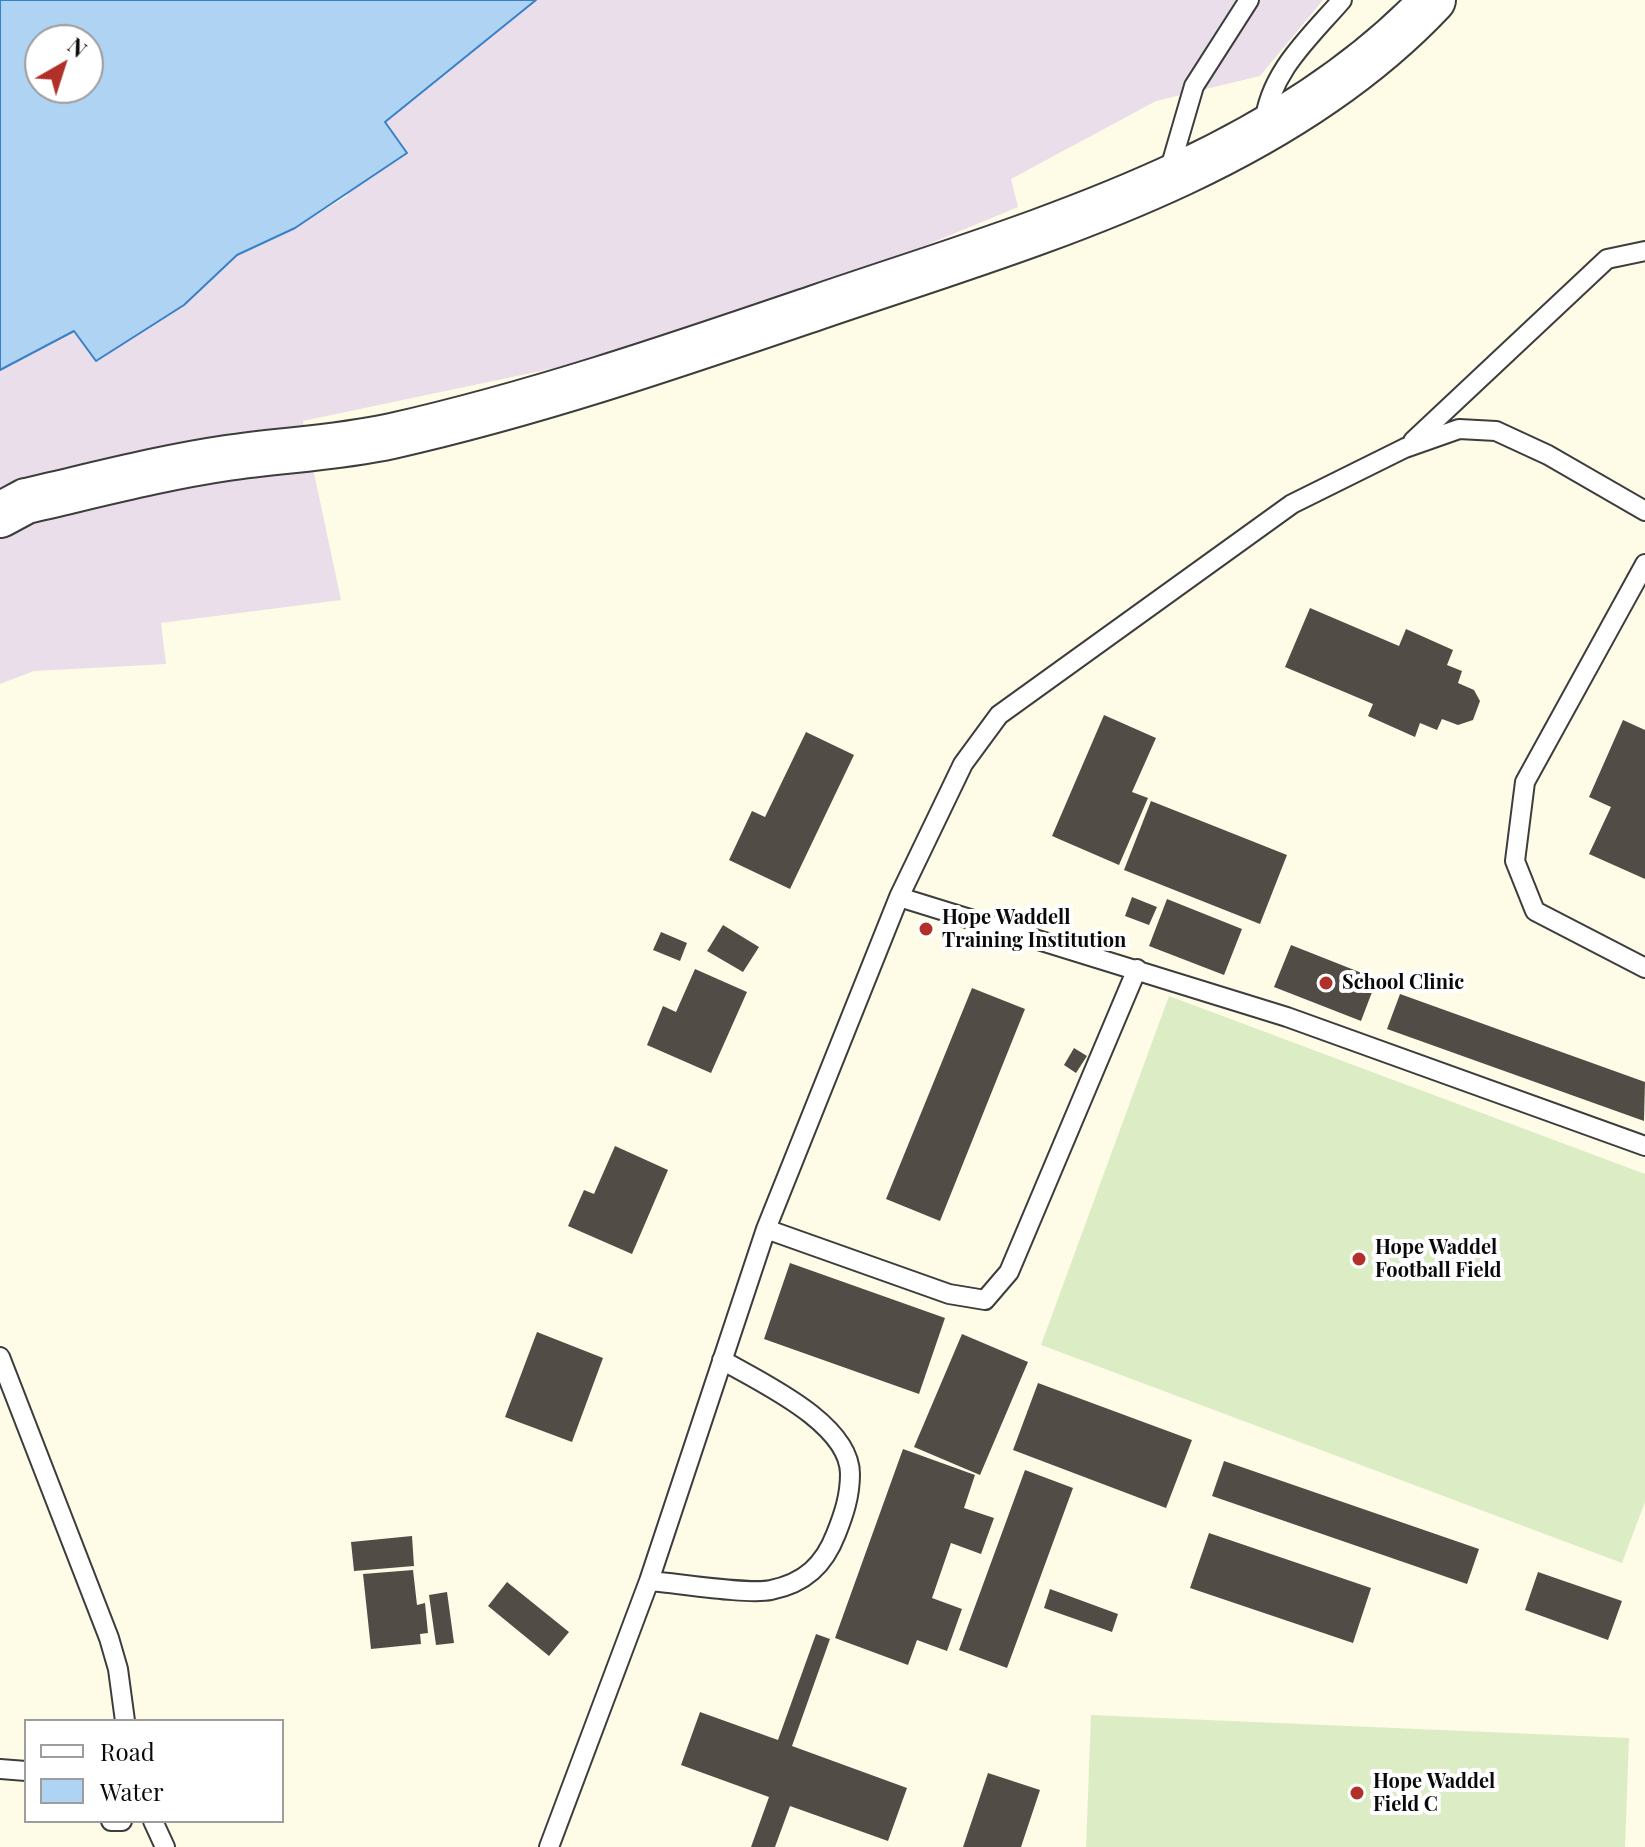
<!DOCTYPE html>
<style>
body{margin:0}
#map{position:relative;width:1645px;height:1847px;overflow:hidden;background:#fefce7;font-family:"Playfair Display",serif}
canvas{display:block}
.legend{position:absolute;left:24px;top:1719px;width:260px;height:104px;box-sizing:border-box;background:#fff;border:2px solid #9d9d9d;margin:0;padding:10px 14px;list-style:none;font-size:24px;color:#0a0a0a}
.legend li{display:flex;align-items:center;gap:16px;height:40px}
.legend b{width:40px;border:2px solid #9d9d9d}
.north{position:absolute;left:24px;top:24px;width:80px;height:80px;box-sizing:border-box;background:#fff;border:2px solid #9d9d9d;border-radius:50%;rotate:39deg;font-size:22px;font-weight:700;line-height:32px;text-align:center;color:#0a0a0a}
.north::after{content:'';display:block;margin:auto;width:28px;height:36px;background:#b2302a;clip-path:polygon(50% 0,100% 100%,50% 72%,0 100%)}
</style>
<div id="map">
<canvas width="1645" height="1847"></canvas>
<ul class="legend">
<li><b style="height:10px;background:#fff"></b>Road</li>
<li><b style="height:22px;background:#afd3f3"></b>Water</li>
</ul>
<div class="north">N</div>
</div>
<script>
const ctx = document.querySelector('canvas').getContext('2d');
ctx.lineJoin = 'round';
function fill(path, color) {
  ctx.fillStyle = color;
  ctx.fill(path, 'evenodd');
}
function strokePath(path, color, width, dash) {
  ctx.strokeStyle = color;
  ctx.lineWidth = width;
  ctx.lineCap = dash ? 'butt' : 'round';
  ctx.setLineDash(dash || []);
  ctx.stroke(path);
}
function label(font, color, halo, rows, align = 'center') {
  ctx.font = font + ' "Playfair Display",serif';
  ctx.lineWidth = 8;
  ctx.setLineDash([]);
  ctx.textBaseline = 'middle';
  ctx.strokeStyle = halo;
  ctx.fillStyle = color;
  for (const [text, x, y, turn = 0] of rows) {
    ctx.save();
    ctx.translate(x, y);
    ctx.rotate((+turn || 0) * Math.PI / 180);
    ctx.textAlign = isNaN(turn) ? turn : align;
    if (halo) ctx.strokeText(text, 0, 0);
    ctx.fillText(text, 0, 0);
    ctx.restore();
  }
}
fill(new Path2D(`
 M 536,0 L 1323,0 L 1260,76 L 1156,101 L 1011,179 L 1018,207 L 859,273 L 569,365 L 303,421 L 341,600 L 161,623 L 166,664 L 34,671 L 0,684 L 0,370 L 74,331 L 95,360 L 184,305 L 237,255 L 295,228 L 347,196 L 384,123 Z`), '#e9dee9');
fill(new Path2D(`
 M 1169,996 L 1645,1174 L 1645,1502 L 1622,1563 L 1041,1345 Z
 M 1091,1715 L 1629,1738 L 1625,1847 L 1086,1847 Z`), '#dcedc5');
const water = new Path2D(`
 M 0,0 L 536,0 L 385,122 L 407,153 L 295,228 L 237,255 L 184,305 L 96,361 L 74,331 L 0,370 ZM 40,40 L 88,40 L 88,88 L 40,88 Z`);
fill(water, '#afd3f3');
strokePath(water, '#3981c6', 2);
fill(new Path2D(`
 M 1310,608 L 1399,646 L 1406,629 L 1453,650 L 1447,665 L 1462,671 L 1458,683 L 1474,690 L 1480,701 L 1473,720 L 1458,725 L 1442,719 L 1437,730 L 1420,723 L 1415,737 L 1368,716 L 1373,704 L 1285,667 Z
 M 1104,715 L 1156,738 L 1132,792 L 1148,798 L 1119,865 L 1052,836 Z
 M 1623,720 L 1645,730 L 1645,879 L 1589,854 L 1611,807 L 1589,797 Z
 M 806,732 L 854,755 L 790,889 L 729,860 L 752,811 L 765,817 Z
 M 1151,801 L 1287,855 L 1260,924 L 1124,870 Z
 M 1132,897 L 1157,907 L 1149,925 L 1125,916 Z
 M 1167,899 L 1242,929 L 1224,975 L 1149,946 Z
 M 723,925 L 759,947 L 743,972 L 707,951 Z
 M 661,932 L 687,943 L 680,961 L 653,950 Z
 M 1291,945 L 1377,979 L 1361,1021 L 1274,987 Z
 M 695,969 L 747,992 L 711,1073 L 647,1045 L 663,1006 L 676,1012 Z
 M 972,988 L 1025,1009 L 940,1221 L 886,1199 Z
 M 1400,994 L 1645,1082 L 1644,1121 L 1387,1029 Z
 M 1074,1048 L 1087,1056 L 1076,1073 L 1064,1065 Z
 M 615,1146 L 668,1170 L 632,1254 L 568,1226 L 584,1190 L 594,1194 Z
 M 790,1263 L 945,1318 L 919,1394 L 764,1339 Z
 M 537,1332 L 603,1358 L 572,1442 L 505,1417 Z
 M 962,1334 L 1028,1362 L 980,1475 L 914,1447 Z
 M 1038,1383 L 1192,1440 L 1166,1508 L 1013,1450 Z
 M 903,1449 L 975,1475 L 964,1508 L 994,1518 L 981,1554 L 951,1543 L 932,1598 L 962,1609 L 947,1651 L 917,1640 L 908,1665 L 835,1638 Z
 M 1224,1461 L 1479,1549 L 1467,1584 L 1212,1496 Z
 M 1025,1470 L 1073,1488 L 1007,1668 L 959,1650 Z
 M 1209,1533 L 1371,1588 L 1353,1643 L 1190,1588 Z
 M 412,1536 L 414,1566 L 354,1571 L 351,1542 Z
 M 413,1570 L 417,1605 L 425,1603 L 428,1633 L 420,1634 L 421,1644 L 371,1649 L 363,1574 Z
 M 1538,1572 L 1622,1601 L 1608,1640 L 1525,1610 Z
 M 507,1582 L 569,1632 L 549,1656 L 488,1606 Z
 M 1050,1589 L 1118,1614 L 1112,1632 L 1044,1608 Z
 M 447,1592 L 454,1643 L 436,1645 L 429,1595 Z
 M 816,1634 L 830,1639 L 792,1746 L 907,1788 L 888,1841 L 790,1806 L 775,1847 L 751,1847 L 769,1797 L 681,1765 L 700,1712 L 778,1740 Z
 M 988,1773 L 1040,1790 L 1021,1847 L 963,1847 Z`), '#524c47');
const service = new Path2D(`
 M 1264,125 C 1269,73 1309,38 1342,0
 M 1168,175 L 1194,86 L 1249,0
 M 1413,441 L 1607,259 L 1645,251
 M 1645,564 L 1525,782 L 1515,861 L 1535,911 L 1645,968
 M 899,897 L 1287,1017 L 1645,1146
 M 766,1229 L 949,1294 L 985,1300 L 1009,1272 L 1137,969
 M 0,1357 L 109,1638 L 118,1669 L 125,1721
 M 649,1581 C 677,1583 748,1595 771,1590 C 805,1583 824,1565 836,1534 C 844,1514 850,1496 850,1474 C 850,1423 760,1382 722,1360
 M 0,1769 L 26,1771
 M 111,1821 L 122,1821
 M 153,1821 L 165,1847
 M 549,1847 L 649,1581 L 766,1229 L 899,897 L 963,764 L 999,715 L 1292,504 L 1405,448 L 1459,429 L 1496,431 L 1548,455 L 1645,511`);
const tertiary = new Path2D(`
 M 0,515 L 26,501 C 92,486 159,468 227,458 C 281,450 338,448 392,436 C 538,403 680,354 821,306 C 1032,234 1276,167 1433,0`);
strokePath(service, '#3d3d3d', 22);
strokePath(tertiary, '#3d3d3d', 48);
strokePath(service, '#fff', 18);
strokePath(tertiary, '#fff', 44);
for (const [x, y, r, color] of [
 [926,929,8,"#b2302a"],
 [1326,983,8,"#b2302a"],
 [1359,1259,8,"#b2302a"],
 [1357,1793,8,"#b2302a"]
]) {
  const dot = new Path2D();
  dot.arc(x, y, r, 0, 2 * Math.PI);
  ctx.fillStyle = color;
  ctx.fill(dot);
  strokePath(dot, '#fff', 3);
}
label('bold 20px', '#0a0a0a', '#fff', [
 ["Hope Waddell",942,918],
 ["Training Institution",942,941],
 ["School Clinic",1342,983],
 ["Hope Waddel",1375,1248],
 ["Football Field",1375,1271],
 ["Hope Waddel",1373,1782],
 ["Field C",1373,1805]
], 'left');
</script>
